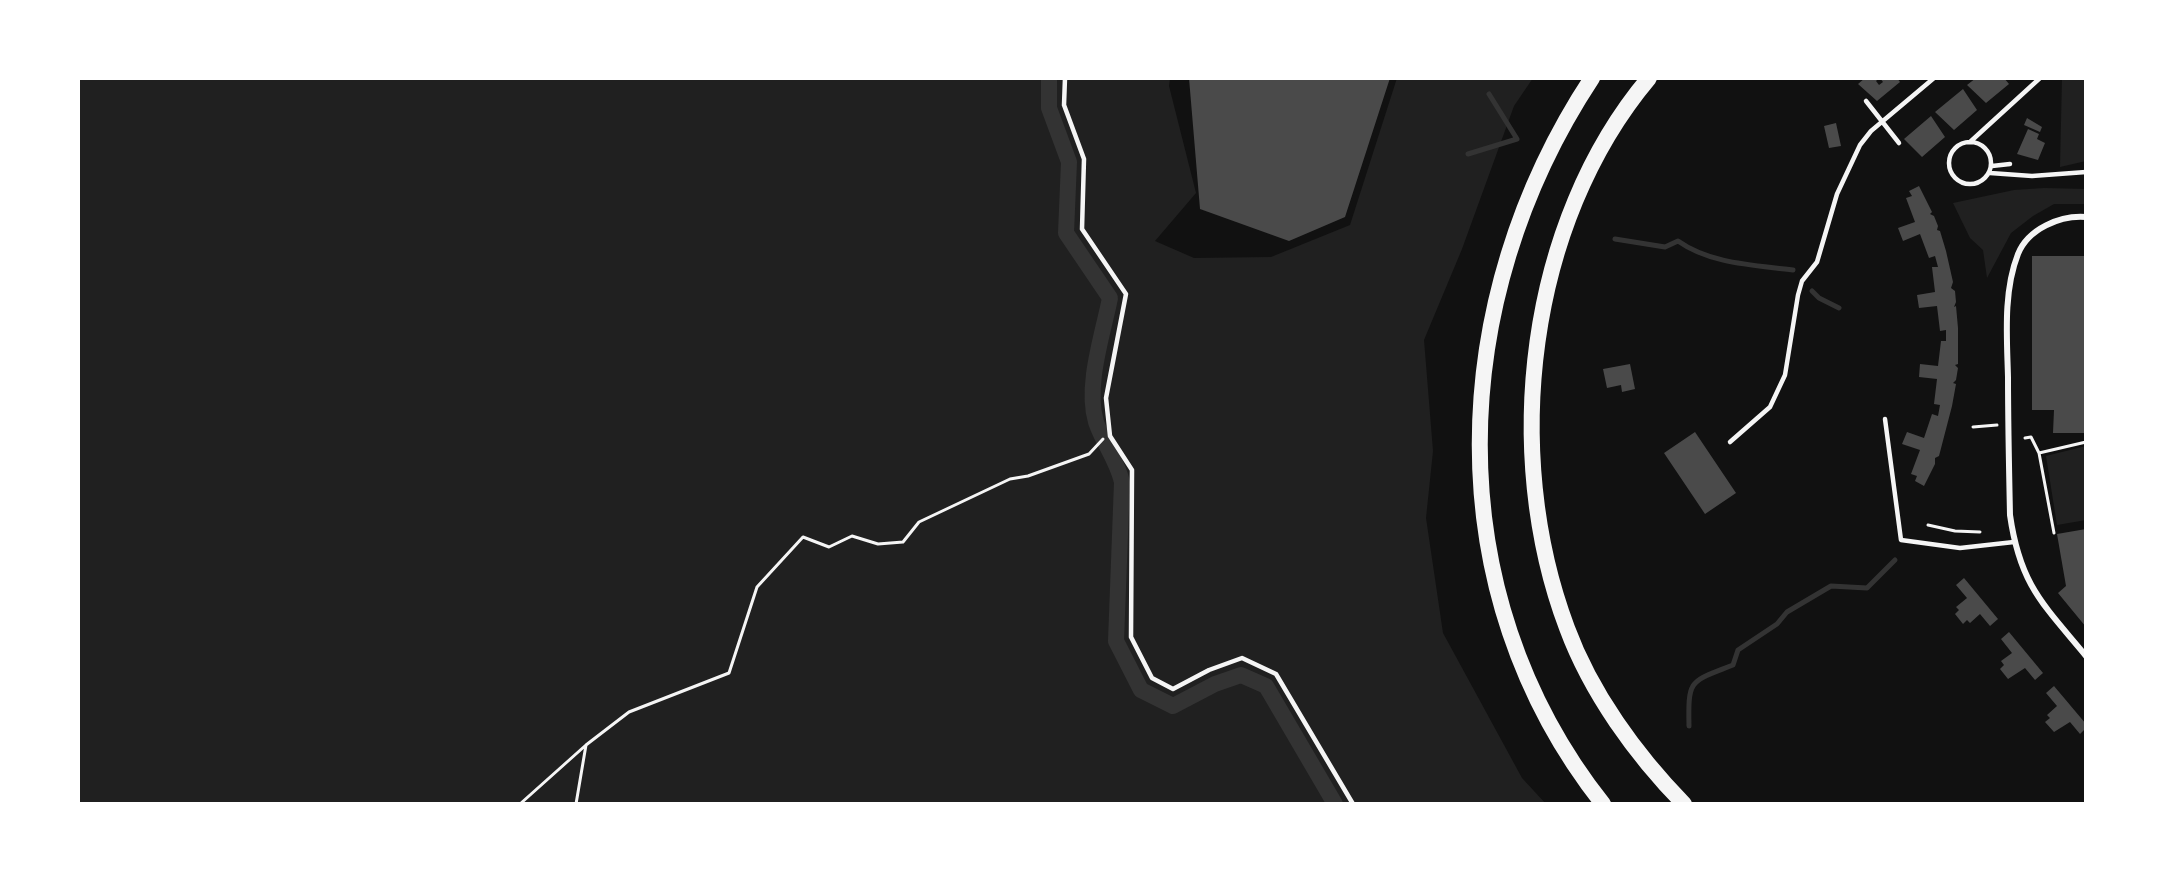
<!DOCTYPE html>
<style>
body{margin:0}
#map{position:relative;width:2164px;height:882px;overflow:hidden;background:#111;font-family:Inter,sans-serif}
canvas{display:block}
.frame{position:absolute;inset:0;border:80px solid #fff;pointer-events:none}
</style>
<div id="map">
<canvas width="2164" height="882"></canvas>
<div class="frame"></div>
</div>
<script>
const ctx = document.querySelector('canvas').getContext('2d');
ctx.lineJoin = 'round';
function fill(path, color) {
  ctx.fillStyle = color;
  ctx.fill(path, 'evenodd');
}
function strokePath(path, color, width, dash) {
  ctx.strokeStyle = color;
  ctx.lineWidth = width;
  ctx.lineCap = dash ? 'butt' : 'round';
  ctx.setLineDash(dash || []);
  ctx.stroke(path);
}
fill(new Path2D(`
 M 78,78 L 1170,78 L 1169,86 L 1196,193 L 1155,241 L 1194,258 L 1271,257 L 1350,225 L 1397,78 L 1533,78 L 1514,106 L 1462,249 L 1424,340 L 1433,451 L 1426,518 L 1443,633 L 1522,778 L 1546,804 L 78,804 Z
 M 2062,78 L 2086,78 L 2086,161 L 2060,167 Z
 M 2044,188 L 2086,189 L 2086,204 L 2054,204 L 2033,216 L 2011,233 L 1987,278 L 1983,250 L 1970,238 L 1953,203 L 2014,190 Z
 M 2086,446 L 2086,520 L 2057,525 L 2046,456 Z`), '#202020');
strokePath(new Path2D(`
 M 1468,154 L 1517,139 L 1489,94
 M 1615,239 L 1665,247 L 1678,241 C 1710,264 1755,265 1793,270
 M 1812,291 L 1819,298 L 1839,308
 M 1689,726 C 1688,678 1690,682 1733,665 L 1738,650 L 1777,624 L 1787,612 L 1831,586 L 1867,588 L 1895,560`), '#333', 5);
strokePath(new Path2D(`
 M 1049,78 L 1049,108 L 1069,162 L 1066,233 L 1110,298 C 1103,334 1085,386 1096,422 C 1103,443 1117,460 1122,482 L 1116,641 L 1141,690 L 1173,706 L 1215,684 L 1241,675 L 1266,686 L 1335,804`), '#333', 16);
fill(new Path2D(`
 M 1189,78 L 1390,78 L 1345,217 L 1289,241 L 1200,209 Z
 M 1865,78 L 1879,78 L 1876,81 L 1879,85 L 1883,82 L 1880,78 L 1897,78 L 1900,82 L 1877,101 L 1858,84 Z
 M 1976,78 L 2004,78 L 2009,84 L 1986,103 L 1967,85 Z
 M 1963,89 L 1977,110 L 1954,130 L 1935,112 Z
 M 1931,116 L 1945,137 L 1922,157 L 1904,139 Z
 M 2027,118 L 2042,127 L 2040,132 L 2024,125 Z
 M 1836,123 L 1841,146 L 1829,148 L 1824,126 Z
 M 2028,129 L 2039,134 L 2037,139 L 2045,143 L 2038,160 L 2017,154 Z
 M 1919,186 L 1932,212 L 1930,214 L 1934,216 L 1938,226 L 1937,230 L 1940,231 L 1946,251 L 1953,282 L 1951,288 L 1955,291 L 1956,302 L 1954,307 L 1956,306 L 1958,328 L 1958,364 L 1955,365 L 1958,368 L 1956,380 L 1953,383 L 1956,384 L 1952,406 L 1939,456 L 1935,458 L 1935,464 L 1924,486 L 1915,481 L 1917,476 L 1911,474 L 1920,450 L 1902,444 L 1907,432 L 1924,438 L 1932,414 L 1938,416 L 1940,405 L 1934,404 L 1937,379 L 1919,377 L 1920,364 L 1938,366 L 1941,341 L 1946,341 L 1946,330 L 1940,331 L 1937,306 L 1919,308 L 1917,295 L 1935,292 L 1932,267 L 1938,267 L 1935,256 L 1929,258 L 1920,234 L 1903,241 L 1898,228 L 1915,222 L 1906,198 L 1912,196 L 1909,191 Z
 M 2032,256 L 2086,256 L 2086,433 L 2053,433 L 2054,410 L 2032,410 Z
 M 1630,364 L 1635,389 L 1622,392 L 1621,385 L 1607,388 L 1603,369 Z
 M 1695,432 L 1736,493 L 1705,514 L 1664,453 Z
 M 2086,529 L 2086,627 L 2058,593 L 2066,586 L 2057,534 Z
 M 1964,578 L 1998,619 L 1990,626 L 1980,614 L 1970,623 L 1967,620 L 1963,624 L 1955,614 L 1959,610 L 1956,607 L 1967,598 L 1956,585 Z
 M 2009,632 L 2043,673 L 2035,680 L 2025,668 L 2008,679 L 2000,669 L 2004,665 L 2001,661 L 2012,653 L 2001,639 Z
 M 2054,686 L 2086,724 L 2086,728 L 2080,734 L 2070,722 L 2054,732 L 2045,722 L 2050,718 L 2047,715 L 2057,706 L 2046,693 Z`), '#4a4a4a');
strokePath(new Path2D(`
 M 1973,427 L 1997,425
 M 2025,438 L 2031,437 L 2039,453 L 2054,533
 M 2039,453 L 2086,442
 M 1928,525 L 1955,531 L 1980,532
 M 520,804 L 586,745
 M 576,804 L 586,745 L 629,712 L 729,673 L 757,587 L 803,537 L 829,547 L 852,536 L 878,544 L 903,542 L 919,522 L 1010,479 L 1028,476 L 1089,454 L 1103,439`), '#f5f5f5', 3);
strokePath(new Path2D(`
 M 1065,78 L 1064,105 L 1084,159 L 1082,229 L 1126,294 L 1106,398 L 1110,436 L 1132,470 L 1131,637 L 1152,678 L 1173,689 L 1209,670 L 1242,658 L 1276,674 L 1353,804
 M 1866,101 L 1899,143
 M1949 163a21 21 0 1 1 42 0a21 21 0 1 1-42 0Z
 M 1970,142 L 2040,78
 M 1992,166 L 2010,164
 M 1990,173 L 2032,176 L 2086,172
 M 1885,419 L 1901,540 L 1960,548 L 2014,542
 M 1730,442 L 1770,407 L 1785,375 L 1798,295 L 1802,281 L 1817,262 L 1837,194 L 1860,145 L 1871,131 L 1934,78`), '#f5f5f5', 4.5);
strokePath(new Path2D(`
 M 2086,217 C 2060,215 2028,229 2018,254 C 2003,292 2007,338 2008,377 C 2008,423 2009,469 2010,515 C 2020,585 2043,604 2086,656`), '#f5f5f5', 6);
strokePath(new Path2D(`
 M 1592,78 C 1446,299 1435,592 1603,804
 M 1649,78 C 1527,223 1501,453 1567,628 C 1591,693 1636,755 1684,804`), '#f5f5f5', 16);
</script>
